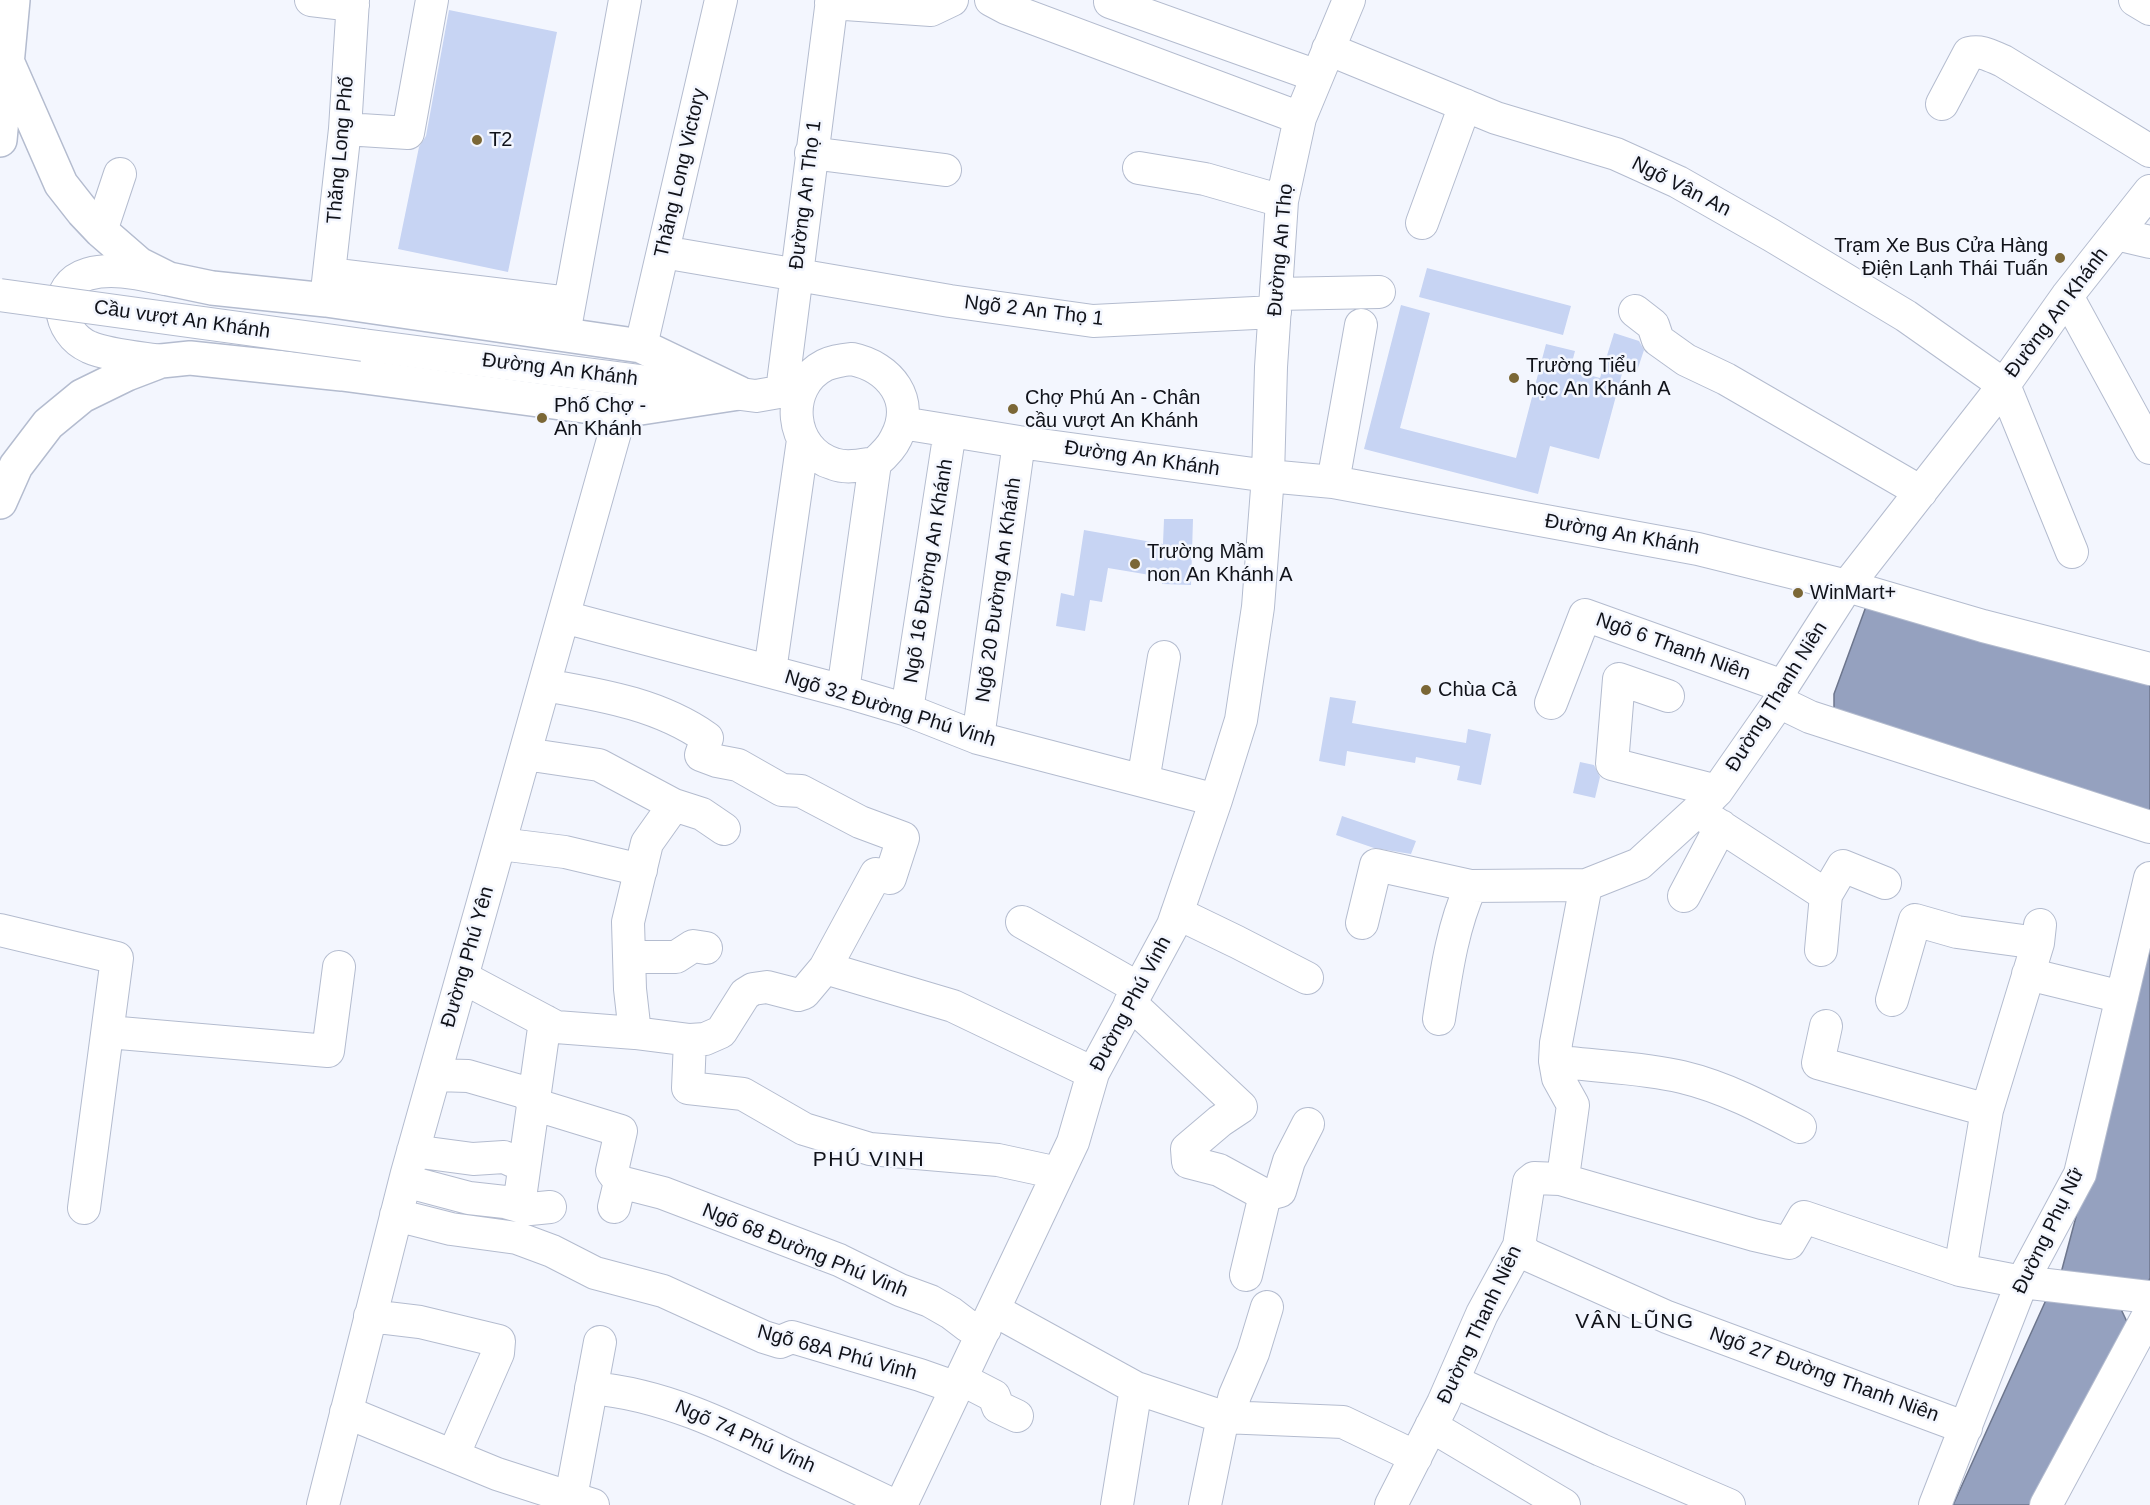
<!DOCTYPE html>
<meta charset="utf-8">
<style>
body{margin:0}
canvas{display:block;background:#f3f6fe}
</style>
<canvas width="2150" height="1505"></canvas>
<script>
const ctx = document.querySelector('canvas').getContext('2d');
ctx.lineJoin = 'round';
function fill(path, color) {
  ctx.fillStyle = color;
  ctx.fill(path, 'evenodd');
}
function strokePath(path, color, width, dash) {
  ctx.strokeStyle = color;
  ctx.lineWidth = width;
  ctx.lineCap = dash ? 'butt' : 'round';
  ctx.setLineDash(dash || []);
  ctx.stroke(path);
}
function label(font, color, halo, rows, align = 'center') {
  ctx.font = font + ' Helvetica,sans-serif';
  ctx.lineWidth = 5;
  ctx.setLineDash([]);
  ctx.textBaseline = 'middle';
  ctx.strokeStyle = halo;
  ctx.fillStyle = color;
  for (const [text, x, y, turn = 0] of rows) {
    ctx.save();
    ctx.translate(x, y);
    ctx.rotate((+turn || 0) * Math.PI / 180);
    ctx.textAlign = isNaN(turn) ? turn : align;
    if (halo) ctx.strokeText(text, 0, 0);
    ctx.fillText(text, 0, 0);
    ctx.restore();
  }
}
const water = new Path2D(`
 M 1868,601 L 2150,679 L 2150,821 L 1834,718 L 1834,694 Z
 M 2150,940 L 2150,1278 L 2147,1284 L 2061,1273 Z
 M 2046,1300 L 2120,1307 L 2128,1324 L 2043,1505 L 1953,1505 Z`);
fill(water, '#95a1bf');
strokePath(water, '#6d768d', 1.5);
fill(new Path2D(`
 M 449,10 L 557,32 L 508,272 L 398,249 L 419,147 L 426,136 Z
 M 1427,268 L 1571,306 L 1563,335 L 1419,297 Z
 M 1401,305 L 1430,313 L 1400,428 L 1516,458 L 1546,344 L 1575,351 L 1570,370 L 1600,378 L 1614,333 L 1639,341 L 1644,350 L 1636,374 L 1623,370 L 1599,459 L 1550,446 L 1538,494 L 1364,449 Z
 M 1164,519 L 1193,519 L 1191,585 L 1162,584 L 1162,577 L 1108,568 L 1102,602 L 1090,600 L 1085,631 L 1056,626 L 1061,593 L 1074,596 L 1084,530 L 1163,544 Z
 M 1330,697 L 1356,701 L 1352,723 L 1466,743 L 1468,729 L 1491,734 L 1481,785 L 1457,780 L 1460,766 L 1416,757 L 1415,763 L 1347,751 L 1345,766 L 1319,761 Z
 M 1580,762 L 1594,765 L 1600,777 L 1595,798 L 1573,793 Z
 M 1342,816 L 1416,841 L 1411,854 L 1374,848 L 1336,835 Z`), '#c7d4f3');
const minor = new Path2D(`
 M 311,0 L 353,5
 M 991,0 L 1006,8 L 1300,118
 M 2135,0 L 2150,9
 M 1110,2 L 1317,76
 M 831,3 L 931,10 L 952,0
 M 1328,49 L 1496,118 L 1616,154 L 1678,182 L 1771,235 L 1906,316 L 2004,385 L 2072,552
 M 1942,104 L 1969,53 C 1982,50 1991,56 2003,61 L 2150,151
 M 345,129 L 408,133 L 432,0
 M 811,153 L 945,170
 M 1139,168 L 1205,179 L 1282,201
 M 1422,223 L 1465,105
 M 101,231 L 120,174
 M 2116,234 L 2150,242
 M 663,252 L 950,301 L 1093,321 L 1275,312
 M 329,274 L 569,303
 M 1276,294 L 1379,292
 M 2067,296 L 2150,448
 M 326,300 L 345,129 L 353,0
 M 1635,311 L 1653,325 L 1658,340 L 1686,360 L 1726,379 L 1921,492
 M 564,334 L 625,0
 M 363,345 L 756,396 L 802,388
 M 641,346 L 721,0
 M 852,359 C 890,367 916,400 896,438 C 892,447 883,456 875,463 C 862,465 847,469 834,464 C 789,451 783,386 825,365 C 834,361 842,360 852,359 Z
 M 161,361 C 142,358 106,355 89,347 C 57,333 50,285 88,274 C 113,267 140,274 165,279
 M 782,391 L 832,0
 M 902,423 L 1019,442 L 1268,476 L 1333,482 L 1698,549 L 1847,586 L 1983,626 L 2150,669
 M 1333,482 L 1361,325
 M 564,617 L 843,691 L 907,710 L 978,738 L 1216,800
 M 770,671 L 803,440
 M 843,691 L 875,463
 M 1668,696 L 1619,679 L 1612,764 L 1717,791
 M 1779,702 L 1810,717 L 2150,827
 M 1551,703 L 1585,615 L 1783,686
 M 907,710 L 950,431
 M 978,738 L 1019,442
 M 525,754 L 599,765 L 674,805 L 702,814 L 724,829
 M 1143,781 L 1164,657
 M 1697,811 L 1826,895 L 1843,866 L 1885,883
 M 500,844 L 565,852 L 641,870
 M 1684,896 L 1721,826
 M 1177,913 L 1237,942 L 1307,978
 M 1022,922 L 1138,988
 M 1362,923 L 1376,865 L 1471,886 L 1586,885 L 1639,864 L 1697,811 L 1717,791 L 1779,702 L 1783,686 L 1847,586 L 2004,385 L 2067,296 L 2150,191
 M 0,930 L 117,958 L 84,1208
 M 1821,950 L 1826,895
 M 629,957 L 676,957 L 693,946 L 706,948
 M 825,968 L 953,1006 L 1093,1073
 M 2028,974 L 2122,997
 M 462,977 L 556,1027 L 635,1033 L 690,1040 L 705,1039 L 721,1032 L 745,994 L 753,989 L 767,987 L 798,995 L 804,993 L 825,968 L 876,874 L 890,878 L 903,838 L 860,822 L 801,791 L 782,790 L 738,765 L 717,761 L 701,755 L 707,738 C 659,704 601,695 545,685
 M 1892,1000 L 1915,920 L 1957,932 L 2038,943
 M 1130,1003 L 1241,1107 L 1220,1121 L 1187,1149 L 1188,1162 L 1219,1170 L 1265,1195 L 1280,1191 L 1289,1161 L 1308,1124
 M 1439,1019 C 1446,974 1452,928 1471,886
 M 1826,1026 L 1818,1063 L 1987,1110
 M 108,1032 L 328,1051 L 339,967
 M 635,1033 L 630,989 L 628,922 L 647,843 L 674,805
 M 690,1040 L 688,1088 L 743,1094 L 804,1129 L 870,1149 L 998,1160 L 1058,1173
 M 1555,1061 C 1597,1067 1641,1067 1682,1077 C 1724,1087 1762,1107 1800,1127
 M 435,1075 L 468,1076 L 527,1093 L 533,1104 L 621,1131 L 612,1171 L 620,1182 L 614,1207
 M 413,1151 L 473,1159 L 504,1157 L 524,1166
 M 1560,1179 L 1754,1235 L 1789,1243 L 1804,1217 L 1960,1270 L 2022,1282 L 2150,1297
 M 405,1181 L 469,1198 L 505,1202 L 530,1209 L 550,1207
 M 620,1182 L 663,1193 L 839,1260 L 900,1290 L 930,1301 L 951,1313 L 968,1326 L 985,1329
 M 521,1191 L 545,1021
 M 396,1215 L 451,1229 L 517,1238 L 552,1251 L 595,1273 L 663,1291 L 764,1337 L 780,1342 L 792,1337 L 920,1375 L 957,1388
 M 1519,1246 L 1528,1255 L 1667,1317 L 1966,1428
 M 1960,1270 L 1987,1110 L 2038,943 L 2040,925
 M 1246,1275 L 1265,1195
 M 994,1310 L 1136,1388 L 1223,1417 L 1343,1422 L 1416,1457
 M 370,1316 L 420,1322 L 499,1341 L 498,1353 L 453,1456
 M 961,1379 L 994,1396 L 998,1407 L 1017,1416
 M 1453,1381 L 1601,1450 L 1729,1505
 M 591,1388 C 662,1394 726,1425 789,1456 C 824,1472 858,1488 893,1505
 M 346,1412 L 497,1474 L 593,1505
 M 1229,1417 L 1235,1395 L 1253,1353 L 1267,1307
 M 1431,1426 L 1564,1505
 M 571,1497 L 600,1342
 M 323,1505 L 407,1173 L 621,411
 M 901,1505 L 1073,1142 L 1093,1073 L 1173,925 L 1216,800 L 1241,720 L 1258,607 L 1268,476 L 1271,367 L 1282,201 L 1300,118 L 1349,0
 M 1117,1505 L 1136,1388
 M 1205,1505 L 1223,1417
 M 1391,1505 L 1443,1403 L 1482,1314 L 1519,1246 L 1529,1182 L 1534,1178 L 1560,1179 L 1564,1170 L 1573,1105 L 1558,1078 L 1555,1061 L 1556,1043 L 1586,885
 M 1935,1505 L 2022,1282 L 2080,1174 L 2150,878
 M 2046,1505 L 2150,1312`);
const major = new Path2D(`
 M 7,61 L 61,184 L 83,212 L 101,231 L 139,264 L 169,279 L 212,288 L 326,300 L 641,346 L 739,393
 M 0,140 L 13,0
 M 0,502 L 16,466 L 48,424 L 82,396 L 127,374 L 161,361 L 190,358 L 342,374 L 621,411 L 739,393`);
strokePath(minor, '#b4bccf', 34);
strokePath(major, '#b4bccf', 36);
strokePath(minor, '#fff', 32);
strokePath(major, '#fff', 33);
const minorBridge = new Path2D(`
 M 0,295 L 363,345`);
strokePath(minorBridge, '#b4bccf', 34, []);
strokePath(minorBridge, '#fff', 32);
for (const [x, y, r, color] of [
 [477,140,6,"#7b6736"],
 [2060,258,6,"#7b6736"],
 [1514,378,6,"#7b6736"],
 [1013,409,6,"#7b6736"],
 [542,418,6,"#7b6736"],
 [1135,564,6,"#7b6736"],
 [1798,593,6,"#7b6736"],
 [1426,690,6,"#7b6736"]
]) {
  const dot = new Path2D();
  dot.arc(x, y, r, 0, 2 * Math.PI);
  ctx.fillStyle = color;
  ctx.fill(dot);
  strokePath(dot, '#f3f6fe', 2);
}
label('20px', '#101219', '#f3f6fe', [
 ["T2",489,140],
 ["Trạm Xe Bus Cửa Hàng",2048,246,"right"],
 ["Điện Lạnh Thái Tuấn",2048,269,"right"],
 ["Trường Tiểu",1526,366],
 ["học An Khánh A",1526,389],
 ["Chợ Phú An - Chân",1025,398],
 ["cầu vượt An Khánh",1025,421],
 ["Phố Chợ -",554,406],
 ["An Khánh",554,429],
 ["Trường Mầm",1147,552],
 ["non An Khánh A",1147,575],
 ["WinMart+",1810,593],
 ["Chùa Cả",1438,690]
], 'left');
label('20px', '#101219', '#f3f6fe', [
 ["Thăng Long Phố",341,150,-85],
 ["Thăng Long Victory",681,173,-77],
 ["Ngõ Vân An",1681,187,27],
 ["Đường An Thọ 1",806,195,-83],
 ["Đường An Thọ",1281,250,-85],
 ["Ngõ 2 An Thọ 1",1034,311,7],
 ["Đường An Khánh",2057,313,-53],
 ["Cầu vượt An Khánh",182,320,8],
 ["Đường An Khánh",560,370,7],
 ["Đường An Khánh",1142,459,8],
 ["Đường An Khánh",1622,535,10],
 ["Ngõ 16 Đường An Khánh",929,571,-81],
 ["Ngõ 20 Đường An Khánh",999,590,-82],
 ["Ngõ 6 Thanh Niên",1673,647,20],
 ["Đường Thanh Niên",1777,697,-58],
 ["Ngõ 32 Đường Phú Vinh",890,709,17],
 ["Đường Phú Yên",468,957,-74],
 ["Đường Phú Vinh",1131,1004,-62],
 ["Đường Phụ Nữ",2049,1231,-64],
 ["Ngõ 68 Đường Phú Vinh",805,1251,22],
 ["Đường Thanh Niên",1480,1325,-65],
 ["Ngõ 68A Phú Vinh",837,1353,15],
 ["Ngõ 27 Đường Thanh Niên",1824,1375,20],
 ["Ngõ 74 Phú Vinh",745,1437,24]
]);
ctx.letterSpacing = '1.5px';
label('21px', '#101219', '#f3f6fe', [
 ["PHÚ VINH",869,1160],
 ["VÂN LŨNG",1635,1322]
]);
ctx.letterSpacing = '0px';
</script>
